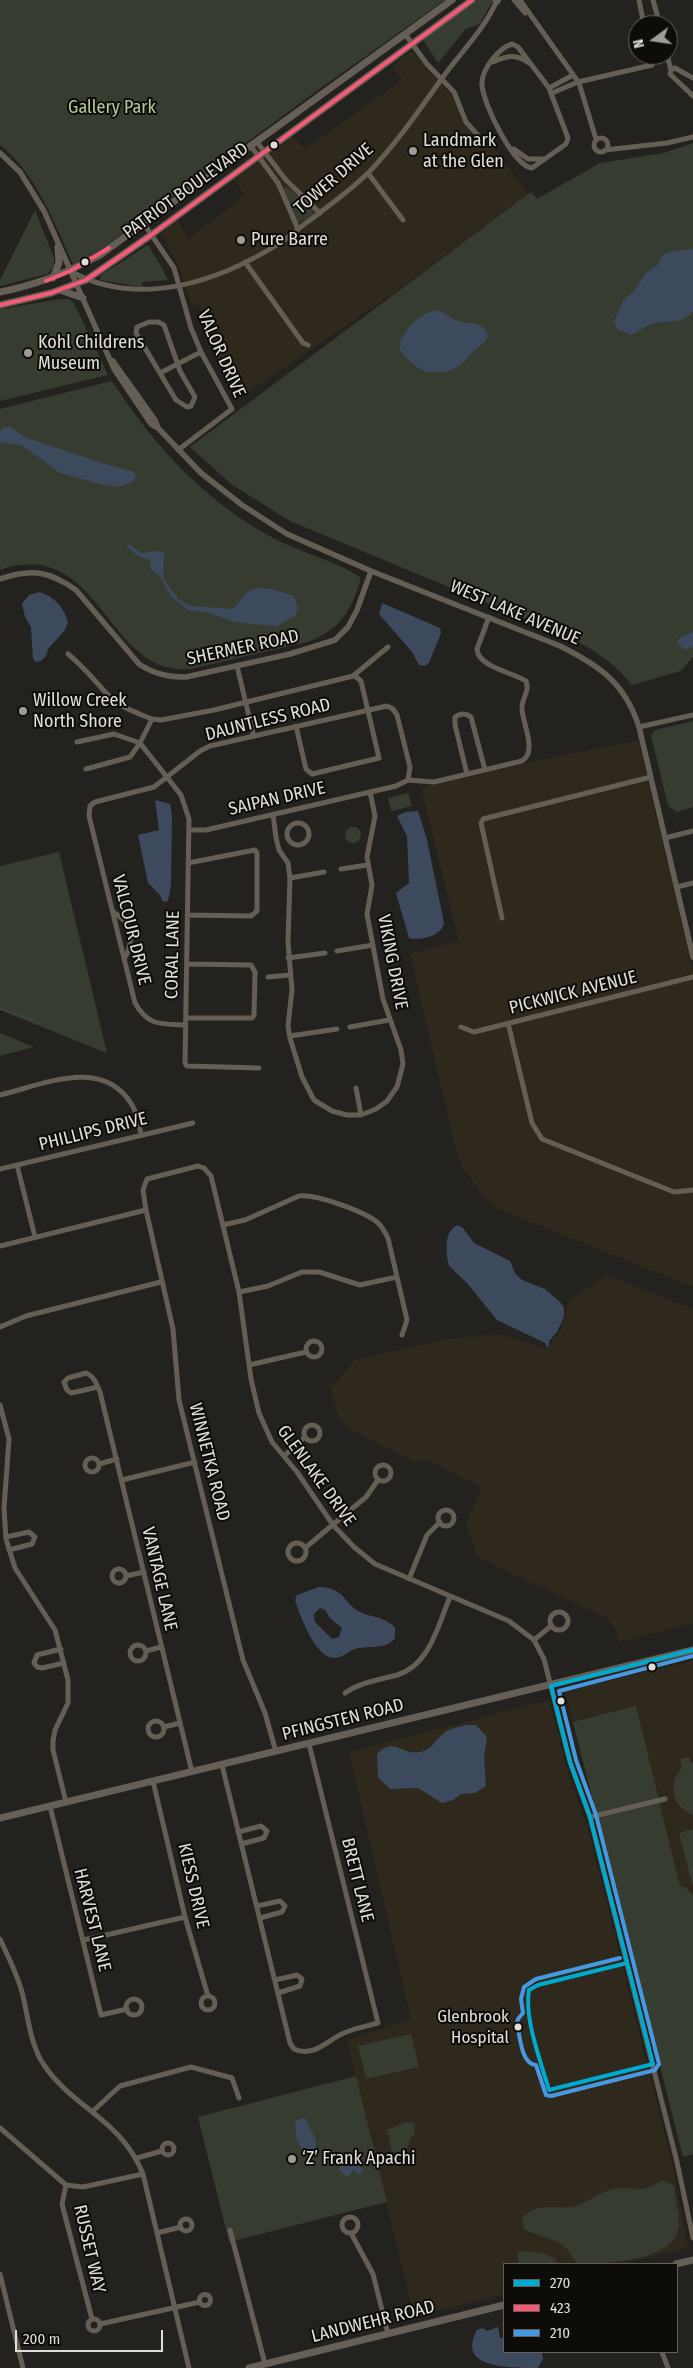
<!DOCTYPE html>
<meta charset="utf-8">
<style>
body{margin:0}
#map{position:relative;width:693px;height:2368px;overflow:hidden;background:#24221f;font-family:"Fira Sans Condensed",sans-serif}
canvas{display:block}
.legend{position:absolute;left:503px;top:2263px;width:175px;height:90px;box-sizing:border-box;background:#0e0c09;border:1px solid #62605c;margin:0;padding:6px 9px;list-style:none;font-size:15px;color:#e1ded9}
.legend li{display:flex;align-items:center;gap:10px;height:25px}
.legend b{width:25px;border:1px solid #62605c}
.north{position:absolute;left:628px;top:15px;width:50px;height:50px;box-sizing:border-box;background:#0e0c09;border:1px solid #62605c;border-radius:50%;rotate:256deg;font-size:14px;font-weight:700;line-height:20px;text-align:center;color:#e1ded9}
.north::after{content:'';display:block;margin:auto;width:18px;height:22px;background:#9f9c98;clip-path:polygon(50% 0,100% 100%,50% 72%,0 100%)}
.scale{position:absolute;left:15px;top:2330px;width:148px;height:22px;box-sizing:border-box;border:2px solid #e1ded9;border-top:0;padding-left:6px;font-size:15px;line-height:18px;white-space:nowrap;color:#e1ded9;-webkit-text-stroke:4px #0e0c09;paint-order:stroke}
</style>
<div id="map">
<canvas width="693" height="2368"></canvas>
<ul class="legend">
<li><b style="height:6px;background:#00a9ce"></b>270</li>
<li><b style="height:6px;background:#f75a77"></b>423</li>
<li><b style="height:6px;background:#4699e1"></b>210</li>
</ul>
<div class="north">N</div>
<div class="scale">200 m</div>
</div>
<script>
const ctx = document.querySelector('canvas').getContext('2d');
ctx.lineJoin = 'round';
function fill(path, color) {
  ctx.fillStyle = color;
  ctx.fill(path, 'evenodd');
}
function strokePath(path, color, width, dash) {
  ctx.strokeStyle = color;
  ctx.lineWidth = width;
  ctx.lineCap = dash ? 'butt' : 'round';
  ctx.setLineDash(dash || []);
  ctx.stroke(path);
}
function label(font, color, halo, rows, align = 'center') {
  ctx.font = font + ' "Fira Sans Condensed",sans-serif';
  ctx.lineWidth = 4;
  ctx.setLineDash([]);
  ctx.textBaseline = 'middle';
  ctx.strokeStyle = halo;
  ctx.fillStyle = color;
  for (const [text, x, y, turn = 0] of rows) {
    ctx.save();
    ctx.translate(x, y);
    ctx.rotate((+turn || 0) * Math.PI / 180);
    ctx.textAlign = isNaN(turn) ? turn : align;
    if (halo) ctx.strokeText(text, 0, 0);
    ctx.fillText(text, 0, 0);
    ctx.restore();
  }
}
fill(new Path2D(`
 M 413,50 L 455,100 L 459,115 L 478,144 L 487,138 L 528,194 L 394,293 L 242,396 L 215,352 L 198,304 L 192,306 L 177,262 L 161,233 L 177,220 L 188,239 L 236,203 L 245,194 L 233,180 L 291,135 L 305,149 L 402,80 L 392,66 Z
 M 638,741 L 693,971 L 693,1287 L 498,1209 L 483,1196 L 463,1168 L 457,1154 L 410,954 L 459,941 L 421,788 L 563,755 Z
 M 606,1275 L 693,1309 L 693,1623 L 619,1642 L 616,1630 L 607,1618 L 477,1557 L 466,1524 L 482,1488 L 427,1460 L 415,1462 L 351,1430 L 339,1418 L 330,1387 L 335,1385 L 354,1360 L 447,1339 L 499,1334 L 546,1349 L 562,1329 L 568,1302 Z
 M 693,1661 L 693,2154 L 683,2157 L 565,1691 Z
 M 549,1700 L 569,1776 L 587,1826 L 674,2171 L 688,2248 L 623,2264 L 504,2264 L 504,2294 L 414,2316 L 347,2040 L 411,2019 L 349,1752 Z`), '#2f291d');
fill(new Path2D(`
 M 0,0 L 445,0 L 318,90 L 99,251 L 74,266 C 54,223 38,176 0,145 Z
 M 477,0 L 493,0 L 480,24 L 466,29 L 438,63 L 422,38 Z
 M 693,143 L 693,657 L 681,671 L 632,685 C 613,661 591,648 564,635 L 290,521 L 231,484 L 190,447 L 528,194 L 531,192 L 537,199 L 600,163 L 664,153 Z
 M 284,187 L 287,187 L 311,205 L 314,209 L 313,215 L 298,223 L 283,190 Z
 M 35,210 L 54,258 L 54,267 L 47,274 L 0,286 L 0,280 Z
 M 148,245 L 161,266 L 168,280 L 143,282 L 141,287 L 100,280 L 101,275 Z
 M 61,299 L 69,299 L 74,303 L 108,375 L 0,401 L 0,309 Z
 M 112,381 C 155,447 206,503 277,540 C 303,553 335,561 360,577 C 361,583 357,590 355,596 C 346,619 331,634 307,642 L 191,669 C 118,676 107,578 41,565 C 27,563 13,565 0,570 L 0,409 Z
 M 693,721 L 693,807 L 677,812 L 668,806 L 651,735 L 655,730 Z
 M 408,793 L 412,806 L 391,811 L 388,798 Z
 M345 835a8 8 0 1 1 16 0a8 8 0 1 1-16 0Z
 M 59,852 L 107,1053 L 0,1010 L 0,866 Z
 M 0,1033 L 34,1047 L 0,1056 Z
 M 636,1706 L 680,1887 L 684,1886 L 693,1895 L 693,2154 L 683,2157 L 573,1722 Z
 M 689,1757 L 690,1763 L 693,1762 L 693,1815 C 672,1807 667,1784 682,1768 L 680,1759 Z
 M 693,1829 L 693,1884 L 692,1884 L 679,1833 Z
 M 411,2034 L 419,2067 L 366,2079 L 358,2046 Z
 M 356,2076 L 387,2202 L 229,2242 L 198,2117 Z
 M 406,2122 L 415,2123 L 414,2135 L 411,2137 C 409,2148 404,2154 392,2152 L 387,2130 Z
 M 662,2180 L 674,2185 C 675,2200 681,2216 678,2231 C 670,2261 603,2264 577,2264 C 573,2259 570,2252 565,2247 C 556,2238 536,2236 524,2229 L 522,2218 C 539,2200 558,2212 579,2205 C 591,2200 601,2191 614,2189 C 637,2186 640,2195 662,2180 Z
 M 527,2251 C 538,2252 553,2253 558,2264 L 518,2264 L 518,2252 Z`), '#363c2f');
fill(new Path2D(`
 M 693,249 L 693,311 C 682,326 667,319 652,324 C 645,326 638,332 631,335 L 617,329 L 614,321 L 623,301 L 634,291 L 646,273 L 659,264 L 662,255 L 673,251 Z
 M 436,310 C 444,311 447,316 453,319 C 465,325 483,319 488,336 C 485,344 478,347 472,353 C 468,356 466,361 461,364 C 447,375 425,376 412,363 C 406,357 400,353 399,344 C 406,328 419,314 436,310 Z
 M 4,427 L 10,427 L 27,438 L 105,464 L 132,471 L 136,475 L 133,482 L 119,487 L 103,485 L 60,473 L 22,445 L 0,442 L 0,431 Z
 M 129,544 L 141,553 L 157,551 L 164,553 L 163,578 L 179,600 L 191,606 L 233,609 C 239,604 241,598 246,593 C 258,582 281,592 294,596 L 298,608 L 296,615 L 277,626 L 262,625 L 235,622 L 207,612 L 188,610 L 171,596 L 160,577 L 151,569 L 150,560 L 138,556 L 127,547 Z
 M 39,592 C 55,597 63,606 68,622 L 65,630 L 48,649 L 46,656 L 41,661 L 36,662 L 33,659 L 31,627 L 25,617 L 22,604 L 29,595 Z
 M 382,603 L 440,628 L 441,633 L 429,663 L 425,666 L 419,665 L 412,652 L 379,614 Z
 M 693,632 L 693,647 L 684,650 L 678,643 L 679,638 Z
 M 155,800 L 170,804 L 172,815 L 171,885 L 168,901 L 163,902 L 160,895 L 148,883 L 138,835 L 159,830 Z
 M 418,811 L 427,840 L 444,923 C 442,936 420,941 409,938 L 396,893 L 409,883 L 407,836 L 397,816 L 406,812 Z
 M 458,1225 L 463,1228 L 474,1243 L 510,1261 L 515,1273 L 522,1280 L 545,1289 L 560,1302 L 564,1308 L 564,1317 L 557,1332 L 549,1341 L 549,1346 L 547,1347 L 545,1343 L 497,1320 L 467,1283 L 449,1266 C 446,1253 443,1231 458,1225 Z
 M 319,1587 C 347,1588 342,1604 362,1613 C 377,1619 380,1615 395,1627 L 395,1638 C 387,1649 372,1646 359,1648 C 350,1649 344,1658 335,1658 C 315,1659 300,1615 295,1600 L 297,1595 ZM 320,1608 L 325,1610 L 330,1618 L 342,1628 L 339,1637 L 332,1639 L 315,1622 L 314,1614 Z
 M 466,1725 L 476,1725 L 487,1737 L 484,1757 L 486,1786 L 475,1793 L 461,1794 L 453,1800 L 442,1803 L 418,1788 L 390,1789 L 378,1777 L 377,1754 C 394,1736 402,1756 420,1752 C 432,1750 435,1740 444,1733 C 450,1728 458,1727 466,1725 Z
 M 302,2118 L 307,2120 C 308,2131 322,2140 313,2151 L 303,2150 L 296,2138 L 295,2122 Z
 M 350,2157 L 363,2170 L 358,2175 L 354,2170 L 347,2177 L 338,2169 Z
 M 498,2327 L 500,2338 L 504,2338 L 504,2352 L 542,2352 L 543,2359 L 538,2368 C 507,2368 456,2368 477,2330 L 483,2328 L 487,2331 Z`), '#3d4a5e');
strokePath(new Path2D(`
 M 0,1009 L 33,1020`), '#3d4a5e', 1);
strokePath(new Path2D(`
 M 514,0 L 525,13
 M 520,0 L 579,83 L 596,139
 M 639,0 L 644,25
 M 653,0 L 660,25
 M 405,34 L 427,64 L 454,92 L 466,122 L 483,141
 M 512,44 L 518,47 L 549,88 L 568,138 L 566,144 L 532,168 C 513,166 483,103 482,85 C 481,69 499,48 512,44 Z
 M 667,55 L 671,70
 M 493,62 C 506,56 516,53 529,63
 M 693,78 L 675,68 L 671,70 L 670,74 L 693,96
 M 549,88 L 573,75
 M 552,93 L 578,82 L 652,65 L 650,55
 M594 145a7 7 0 1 1 14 0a7 7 0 1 1-14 0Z
 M 256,141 L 286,180 L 320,213
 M 250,145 L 278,183 L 298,229
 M 514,149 L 528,159 L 545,159
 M 605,150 L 667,143 L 693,137
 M 368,173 L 403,220
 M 144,224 L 174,268 L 191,328 L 201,352 L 232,409 L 178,450
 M 245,262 L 303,343 L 308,345
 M 70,271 C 139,309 218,282 280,243 C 291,236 300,227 310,220 C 330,205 351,190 369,172 C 397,143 419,110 443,77 C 461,52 485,29 497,0
 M 149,322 L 158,322 L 164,325 L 180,371 L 195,397 L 191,406 L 187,407 L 176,400 L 136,333 L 137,327 Z
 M 160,373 L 201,352
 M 68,654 C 83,666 94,680 107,694 C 119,707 137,713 152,719
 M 237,666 L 253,733 L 252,736
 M 296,726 L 306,769 L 312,774 L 379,758 L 361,681 L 355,676
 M 639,727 L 693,715
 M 77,742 L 114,734 L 140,743 L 152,719 L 161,720 L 214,710 L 353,676 L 388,647
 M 86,769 L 130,757 L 140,743 L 181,795 L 189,819 L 185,1063 L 187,1066 L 259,1068
 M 467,774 L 455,725 L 455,717 C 460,713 466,713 471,717 L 485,770
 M 408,780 L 434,782 L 522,761 C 538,751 522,723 522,708 C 522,697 530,692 526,681 C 512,672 478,667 477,649 L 489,617
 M 273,814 L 276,838 L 279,850 L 288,863 L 290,878 L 288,942 L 292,990 L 288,1026 L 290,1038 L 302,1077 L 314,1100 L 332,1111 L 347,1115 L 361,1115 L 376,1109 L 387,1101 L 397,1087 L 403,1064 L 401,1050 L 383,999 L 367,914 L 372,885 L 367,857 L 375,816 L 370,792
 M287 834a11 11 0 1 1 22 0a11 11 0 1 1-22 0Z
 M 189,830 L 206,830 L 396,786 L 408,780
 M 665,838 L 693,831
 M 341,869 L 367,865
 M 290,878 L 324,872
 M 677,887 L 693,883
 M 113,912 C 132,922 135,941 124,959
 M 187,915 L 251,916 L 257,911 L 257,853 L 255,850 L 188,863
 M 502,918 L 481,823 L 483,819 L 651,777
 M 337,951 L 373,945
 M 288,958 L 325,953
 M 268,977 L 290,975
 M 186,1018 L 252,1018 L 254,1015 L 255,972 L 251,965 L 187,964
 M 508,1023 L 532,1123 L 542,1139 L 674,1192 L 693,1190
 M 185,1025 C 161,1024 148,1026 135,1003 L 89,816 L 90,806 L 95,802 L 154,787 L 200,751 L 210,746 L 387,706 L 393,709 L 397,715 L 410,767 L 408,780
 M 350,1027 L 389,1020
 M 461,1027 L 474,1032 L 693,977
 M 290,1036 L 337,1029
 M 356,1088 L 361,1115
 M 0,1095 C 42,1085 103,1056 132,1105 C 137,1113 139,1125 141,1134
 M 17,1165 L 35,1237
 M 0,1169 L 193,1123
 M 223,1225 L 245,1220 L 299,1196 C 316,1194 363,1211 377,1222 C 382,1226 385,1232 388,1238 L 407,1320 L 402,1335
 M 0,1246 L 146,1210
 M 239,1292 L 268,1286 L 302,1272 L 319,1272 L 360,1285 L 397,1277
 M 0,1327 L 26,1316 L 161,1282
 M306 1349a8 8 0 1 1 16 0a8 8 0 1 1-16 0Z
 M 249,1365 L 306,1352
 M 98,1387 L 71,1393 L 67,1390 L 64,1382 L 68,1378 L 86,1373 C 94,1376 97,1385 100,1392 L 192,1772
 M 0,1405 L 9,1439 L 4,1508 L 6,1539 L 15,1568 L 55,1630 L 68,1680 L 68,1703 L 55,1730 L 53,1741 L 53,1750 L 66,1802
 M304 1433a8 8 0 1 1 16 0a8 8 0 1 1-16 0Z
 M 284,1456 L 305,1437
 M85 1465a7 7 0 1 1 14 0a7 7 0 1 1-14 0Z
 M 99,1464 L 117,1459
 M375 1473a8 8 0 1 1 16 0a8 8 0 1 1-16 0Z
 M 122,1480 L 195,1462
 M438 1518a8 8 0 1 1 16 0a8 8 0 1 1-16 0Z
 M 6,1537 L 29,1532 L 35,1537 L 32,1544 L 9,1550
 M288 1552a9 9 0 1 1 18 0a9 9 0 1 1-18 0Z
 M 305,1548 L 366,1497 L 378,1480
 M112 1576a7 7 0 1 1 14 0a7 7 0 1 1-14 0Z
 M 126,1576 L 144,1572
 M 409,1579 L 427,1535 L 440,1522
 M550 1621a9 9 0 1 1 18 0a9 9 0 1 1-18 0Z
 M 534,1640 L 551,1626
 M130 1653a8 8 0 1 1 16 0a8 8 0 1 1-16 0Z
 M 61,1649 L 37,1655 L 34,1663 L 37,1667 L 42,1668 L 64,1663
 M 146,1651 L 161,1647
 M 345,1693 C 361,1682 379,1680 397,1675 C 430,1665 438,1625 450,1597
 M148 1729a8 8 0 1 1 16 0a8 8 0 1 1-16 0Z
 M 164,1727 L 180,1723
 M 276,1752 L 265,1713 L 243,1660 L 179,1400 L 173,1329 L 146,1210 L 143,1190 L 147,1179 L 198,1166 L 204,1168 L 211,1176 L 239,1292 L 251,1379 L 259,1413 L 272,1442 L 297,1472 L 333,1525 L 354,1547 L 375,1564 L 509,1621 L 534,1640 L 544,1659 L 570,1762 L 590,1817 L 677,2162 L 693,2238
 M 222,1765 L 290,2043 L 294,2049 C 314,2058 327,2040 344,2033 C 355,2028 367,2026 378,2023 L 309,1744
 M 153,1781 L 185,1917 L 208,1996
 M 50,1806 L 101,2015 L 127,2009
 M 590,1817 L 665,1799
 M 238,1832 L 261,1826 L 267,1831 L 264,1838 L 241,1844
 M 257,1906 L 280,1901 L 285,1906 L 282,1912 L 260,1918
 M 0,1939 C 8,1956 17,1974 22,1992 C 28,2015 30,2045 44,2065 C 74,2109 121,2119 143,2174 L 189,2368
 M 84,1940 L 185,1917
 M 275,1980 L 297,1975 L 302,1979 L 300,1986 L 278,1993
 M201 2003a7 7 0 1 1 14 0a7 7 0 1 1-14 0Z
 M126 2007a8 8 0 1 1 16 0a8 8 0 1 1-16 0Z
 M 93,2111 L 120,2086 L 191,2067 L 232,2078 L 239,2098
 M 0,2128 L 66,2185 L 83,2187 L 143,2174
 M162 2149a6 6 0 1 1 12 0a6 6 0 1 1-12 0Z
 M 137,2158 L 162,2151
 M 66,2185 L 62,2204 L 92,2319
 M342 2225a8 8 0 1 1 16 0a8 8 0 1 1-16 0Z
 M180 2225a6 6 0 1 1 12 0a6 6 0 1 1-12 0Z
 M 230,2230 L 265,2364
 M 157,2233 L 181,2227
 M 351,2233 L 373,2274 L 388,2334
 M 0,2274 L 23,2368
 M199.5 2300a5.5 5.5 0 1 1 11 0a5.5 5.5 0 1 1-11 0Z
 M88 2325a6 6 0 1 1 12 0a6 6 0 1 1-12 0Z
 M 100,2324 L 200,2302
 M 662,2352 L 668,2368`), '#645e55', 5);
strokePath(new Path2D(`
 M 0,153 L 20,172 L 44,211 L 114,369 L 151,424 L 158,428 L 201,473 L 242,505 L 287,534 L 371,571 L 560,646 C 600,666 625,683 639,727 L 693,957
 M 113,361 L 155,420 L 158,428
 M 0,579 C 31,568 49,571 76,590 L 139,664 C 154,674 168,677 186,677 L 290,654 L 335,640 L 348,627 L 357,610 L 371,571`), '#645e55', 5.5);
strokePath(new Path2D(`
 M 496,0 L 497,1
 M 53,278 L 59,263 L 58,247
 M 60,290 L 83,298
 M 0,292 C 37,285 67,273 100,255 L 452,0
 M 0,305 L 51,293 L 86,280 L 151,235 L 472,0
 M 0,1818 L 693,1650
 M 676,2264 L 693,2260
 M 249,2368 L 504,2305`), '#665f57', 7);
strokePath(new Path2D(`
 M 551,1686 L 570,1762 L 590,1817 L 653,2064 L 549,2090 C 541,2062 524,2019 529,1990 L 538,1985 L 627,1963
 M 551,1686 L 693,1650`), '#00a9ce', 4);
strokePath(new Path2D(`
 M 46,281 L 70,271 L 109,248
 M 0,305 L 51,293 L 86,280 L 151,235 L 472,0`), '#f75a77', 4);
strokePath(new Path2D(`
 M 620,1958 L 536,1979 L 524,1987 L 521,1999 L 523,2013 L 518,2019 L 517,2023 C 520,2036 521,2064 536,2065 L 546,2095 L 551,2096 L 655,2070 L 659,2064 L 596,1815 L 576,1760 L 559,1691 L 693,1656`), '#4699e1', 4);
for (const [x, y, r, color] of [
 [274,145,4.5,"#e1ded9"],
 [413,151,5,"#9f9c98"],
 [241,240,5,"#9f9c98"],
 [85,262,4.5,"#e1ded9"],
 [28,353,5,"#9f9c98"],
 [23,711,5,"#9f9c98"],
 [652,1667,4.5,"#e1ded9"],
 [561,1701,4.5,"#e1ded9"],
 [518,2027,4.5,"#e1ded9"],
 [292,2159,5,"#9f9c98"]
]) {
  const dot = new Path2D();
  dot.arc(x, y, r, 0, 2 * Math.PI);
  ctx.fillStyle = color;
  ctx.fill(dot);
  strokePath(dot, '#0e0c09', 2);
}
label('17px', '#e1ded9', '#0e0c09', [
 ["Glenbrook",509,2017],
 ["Hospital",509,2038]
], 'right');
label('18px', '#b3cb9b', '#0e0c09', [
 ["Gallery Park",112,108]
]);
label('18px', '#e1ded9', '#0e0c09', [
 ["Landmark",423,141],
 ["at the Glen",423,162],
 ["Pure Barre",251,240],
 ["Kohl Childrens",38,343],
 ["Museum",38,364],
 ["Willow Creek",33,701],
 ["North Shore",33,722],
 ["‘Z’ Frank Apachi",302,2159]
], 'left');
label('18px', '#e1ded9', '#0e0c09', [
 ["TOWER DRIVE",334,179,-41],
 ["PATRIOT BOULEVARD",186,191,-36],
 ["VALOR DRIVE",221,354,66],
 ["WEST LAKE AVENUE",515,613,23],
 ["SHERMER ROAD",243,648,-12],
 ["DAUNTLESS ROAD",268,720,-14],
 ["SAIPAN DRIVE",277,799,-13],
 ["VALCOUR DRIVE",131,930,76],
 ["CORAL LANE",173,955,-89],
 ["VIKING DRIVE",392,962,79],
 ["PICKWICK AVENUE",573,993,-14],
 ["PHILLIPS DRIVE",93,1132,-14],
 ["WINNETKA ROAD",209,1462,76],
 ["GLENLAKE DRIVE",316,1476,54],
 ["VANTAGE LANE",159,1579,77],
 ["PFINGSTEN ROAD",343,1720,-14],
 ["BRETT LANE",357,1880,76],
 ["KIESS DRIVE",193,1886,77],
 ["HARVEST LANE",92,1920,76],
 ["RUSSET WAY",89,2249,77],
 ["LANDWEHR ROAD",373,2322,-14]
]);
</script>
